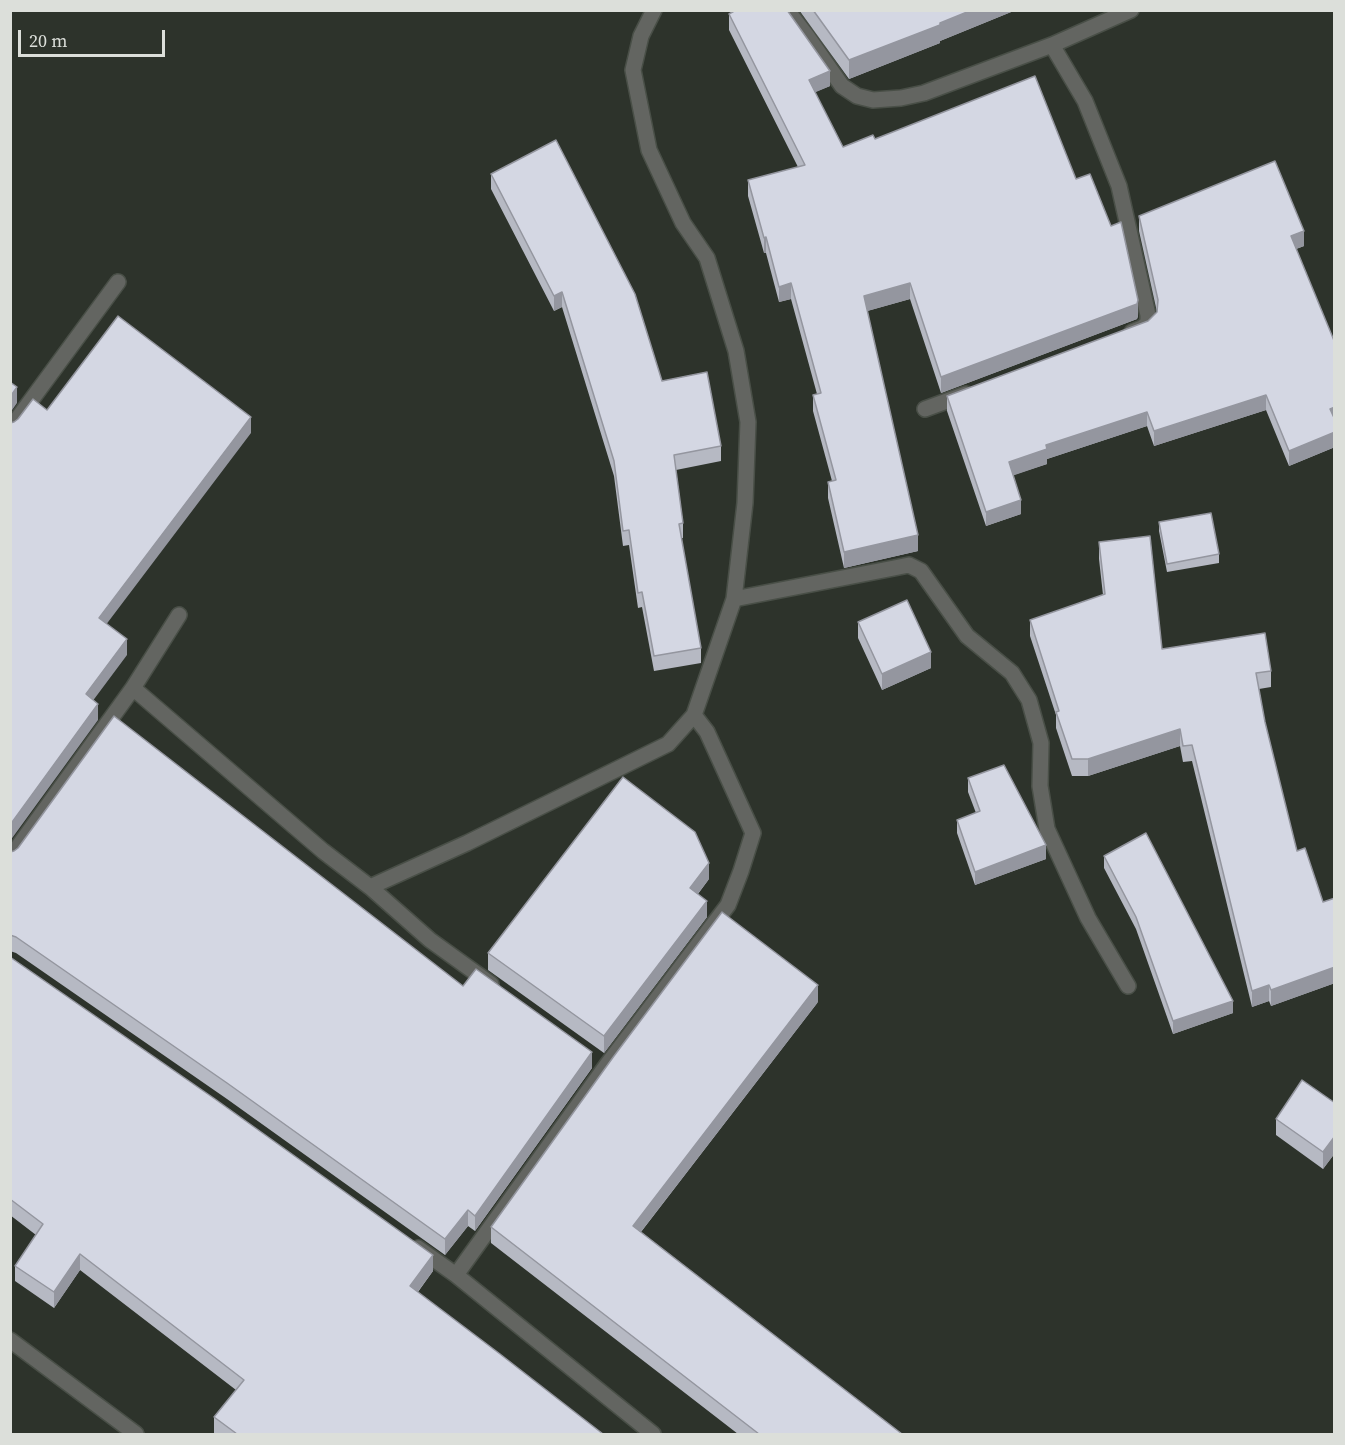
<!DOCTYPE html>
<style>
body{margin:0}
#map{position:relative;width:1345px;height:1445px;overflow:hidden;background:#2d332b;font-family:"Source Serif 4",serif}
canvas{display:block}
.frame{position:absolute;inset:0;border:12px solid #dcdfda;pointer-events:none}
.scale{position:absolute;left:18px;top:30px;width:147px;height:27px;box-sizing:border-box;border:3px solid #dcdfda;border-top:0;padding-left:8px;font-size:18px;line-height:21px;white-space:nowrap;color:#dcdfda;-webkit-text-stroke:4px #2d332b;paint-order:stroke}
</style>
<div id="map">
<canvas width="1345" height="1445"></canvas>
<div class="frame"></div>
<div class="scale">20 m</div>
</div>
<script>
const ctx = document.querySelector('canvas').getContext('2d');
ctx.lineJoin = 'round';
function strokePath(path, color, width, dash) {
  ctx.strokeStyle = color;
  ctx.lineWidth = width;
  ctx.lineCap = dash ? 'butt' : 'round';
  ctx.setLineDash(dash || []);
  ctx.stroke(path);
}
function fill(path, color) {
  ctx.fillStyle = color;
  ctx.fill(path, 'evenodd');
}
const minor = new Path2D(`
 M 787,10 L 807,36 L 842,86 L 857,96 L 873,100 L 901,98 L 924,93 L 1052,45 L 1131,10
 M 1052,45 L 1085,101 L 1119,186 L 1148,315 L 1148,323 L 1142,328 L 1132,332
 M 925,409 L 966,394
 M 10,429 L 118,282
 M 734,599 L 894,568 L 909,565 L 921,571 L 967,636 L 1012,673 L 1029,700 L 1041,743 L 1040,786 L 1047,829 L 1088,918 L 1128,986
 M 133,688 L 323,851 L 370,887 L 430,940 L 491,984
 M 10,858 L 133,688 L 179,615
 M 370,887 L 467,843 L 668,744 L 694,715 L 734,599 L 745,503 L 748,422 L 736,351 L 707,258 L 683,223 L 649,150 L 633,70 L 641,36 L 654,10
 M 418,1248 L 456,1275 L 653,1434
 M 456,1275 L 606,1066 L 728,905 L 741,871 L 753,833 L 707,732 L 694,715
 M 10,1340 L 136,1434`);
strokePath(minor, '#494f47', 18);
strokePath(minor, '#636561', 15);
fill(new Path2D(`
 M 799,10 L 1016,10 L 940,41 L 940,43 L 849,79 Z
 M 729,14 L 830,86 L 815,92 L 843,147 L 875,139 L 1076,179 L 1138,316 L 1137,319 L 941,393 L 910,299 L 867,311 L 918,551 L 844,568 L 828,498 L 828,482 L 832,481 L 813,411 L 813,395 L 817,394 L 791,299 L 779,302 L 766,253 L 764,253 L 748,196 L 748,180 L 798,167 L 729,30 Z
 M 491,174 L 662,381 L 721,446 L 721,461 L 676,470 L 683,523 L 683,538 L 681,538 L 701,648 L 701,663 L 654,671 L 642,607 L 638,608 L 629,545 L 623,546 L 614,476 L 562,307 L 554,311 L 491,189 Z
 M 1139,216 L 1304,246 L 1296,249 L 1335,343 L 1335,447 L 1289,466 L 1266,410 L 1154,446 L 1147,426 L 1047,459 L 1047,464 L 1013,475 L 1021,514 L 986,526 L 947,411 L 947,396 L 1148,321 L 1157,312 L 1139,231 Z
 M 1159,522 L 1219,554 L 1219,563 L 1167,572 L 1159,531 Z
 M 1099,542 L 1162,649 L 1271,671 L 1271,687 L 1259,689 L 1265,722 L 1297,851 L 1323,902 L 1335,898 L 1335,983 L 1271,1006 L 1269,1001 L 1252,1007 L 1192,761 L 1183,762 L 1180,746 L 1088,776 L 1072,776 L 1056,728 L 1056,715 L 1030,636 L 1030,620 L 1103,595 L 1099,559 Z
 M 858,622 L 931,668 L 882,690 L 858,638 Z
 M 968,778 L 1046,859 L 975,885 L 957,833 L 957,820 L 976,813 L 968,792 Z
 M 10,852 L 463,986 L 592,1068 L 475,1231 L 468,1226 L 445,1255 L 227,1099 L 16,953 L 10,951 Z
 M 1104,856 L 1233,1013 L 1173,1034 L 1136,929 L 1104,868 Z
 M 709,879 L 698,894 L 707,917 L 604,1053 L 488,970 L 488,953 Z
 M 10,957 L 433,1271 L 418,1292 L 603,1434 L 216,1434 L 214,1433 L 214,1417 L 236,1390 L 80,1270 L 54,1308 L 15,1281 L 15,1266 L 36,1235 L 10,1215 Z
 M 818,1002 L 641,1232 L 902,1434 L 738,1434 L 491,1243 L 491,1227 Z
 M 1335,1103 L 1335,1153 L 1323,1169 L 1276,1135 L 1276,1119 Z`), '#b6b9c3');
fill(new Path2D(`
 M 972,10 L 1016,10 L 940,41 L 940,43 L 849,79 L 849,60 Z
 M 830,71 L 830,86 L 809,95 L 809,80 Z
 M 1304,231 L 1304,246 L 1291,251 L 1291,236 Z
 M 766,237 L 766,253 L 764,253 L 764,238 Z
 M 791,283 L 791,299 L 779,302 L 779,287 Z
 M 910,283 L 910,299 L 864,312 L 864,296 Z
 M 562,292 L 562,307 L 554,311 L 554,296 Z
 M 1138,300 L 1138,316 L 1137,319 L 941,393 L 941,377 Z
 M 17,387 L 17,403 L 10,413 L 10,397 Z
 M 1266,395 L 1266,410 L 1154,446 L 1154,431 Z
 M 1335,407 L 1335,422 L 1330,409 Z
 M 1147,412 L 1147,426 L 1047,459 L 1047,464 L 1009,477 L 1009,462 L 1046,445 Z
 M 251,417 L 251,433 L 99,634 L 99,618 Z
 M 1335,432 L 1335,447 L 1289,466 L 1289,451 Z
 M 1021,500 L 1021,514 L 986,526 L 986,512 Z
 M 918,535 L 918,551 L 844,568 L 844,552 Z
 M 127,639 L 127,655 L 86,710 L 86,694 Z
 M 931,652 L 931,668 L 882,690 L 882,674 Z
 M 98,704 L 98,720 L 10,841 L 10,825 Z
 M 1180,729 L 1180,746 L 1088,776 L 1088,759 Z
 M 1046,845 L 1046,859 L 975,885 L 975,872 Z
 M 709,863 L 709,879 L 690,904 L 690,888 Z
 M 707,901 L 707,917 L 604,1053 L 604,1036 Z
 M 1335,967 L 1335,983 L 1271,1006 L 1271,990 Z
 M 818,985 L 818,1002 L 633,1242 L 633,1226 Z
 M 1269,985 L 1269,1001 L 1252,1007 L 1252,991 Z
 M 1233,1001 L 1233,1013 L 1173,1034 L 1173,1021 Z
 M 592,1052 L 592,1068 L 475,1231 L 475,1216 Z
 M 1335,1136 L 1335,1153 L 1323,1169 L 1323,1152 Z
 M 468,1210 L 468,1226 L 445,1255 L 445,1239 Z
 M 80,1254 L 80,1270 L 54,1308 L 54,1292 Z
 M 433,1255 L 433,1271 L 410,1302 L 410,1286 Z`), '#94969f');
const building = new Path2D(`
 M 736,10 L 787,10 L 830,71 L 809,80 L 843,147 L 873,135 L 875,139 L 1035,76 L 1076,179 L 1090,174 L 1111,226 L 1121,222 L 1138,300 L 1137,304 L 941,377 L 910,283 L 864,296 L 918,535 L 844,552 L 828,482 L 836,480 L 813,395 L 821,393 L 791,283 L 779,287 L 766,237 L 764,238 L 748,180 L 805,165 L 729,14 Z
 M 813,10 L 972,10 L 940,23 L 940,25 L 849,60 Z
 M 556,140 L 635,294 L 662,381 L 707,372 L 721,446 L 674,455 L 683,523 L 679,524 L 701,648 L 654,656 L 642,592 L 638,593 L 629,530 L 623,531 L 614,461 L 562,292 L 554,296 L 491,174 Z
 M 1275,161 L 1304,231 L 1291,236 L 1335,343 L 1335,407 L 1330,409 L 1335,420 L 1335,432 L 1289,451 L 1266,395 L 1154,431 L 1147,412 L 1046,445 L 1047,449 L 1009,462 L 1021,500 L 986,512 L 947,396 L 1148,321 L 1157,312 L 1158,300 L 1139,216 Z
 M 118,316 L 251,417 L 99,618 L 127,639 L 86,694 L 98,704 L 10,825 L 10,423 L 14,422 L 18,419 L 33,399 L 47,410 Z
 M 10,382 L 17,387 L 10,397 Z
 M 1211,513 L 1219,554 L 1167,564 L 1159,522 Z
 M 1150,536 L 1162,649 L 1265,633 L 1271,671 L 1256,673 L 1265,722 L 1297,851 L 1305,848 L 1323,902 L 1335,898 L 1335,967 L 1271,990 L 1269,985 L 1252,991 L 1192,745 L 1183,746 L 1180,729 L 1088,759 L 1072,759 L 1056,712 L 1059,711 L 1030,620 L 1105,594 L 1099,542 Z
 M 907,600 L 931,652 L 882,674 L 858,622 Z
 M 114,716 L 463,986 L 476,969 L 592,1052 L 475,1216 L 468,1210 L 445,1239 L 227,1083 L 16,937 L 10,935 L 10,852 L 14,851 L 18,848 Z
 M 1004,765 L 1046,845 L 975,872 L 957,820 L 980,811 L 968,778 Z
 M 623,777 L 695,832 L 709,863 L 690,888 L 707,901 L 604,1036 L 488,953 Z
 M 1146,833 L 1233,1001 L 1173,1021 L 1136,917 L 1104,856 Z
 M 722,912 L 818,985 L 633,1226 L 902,1434 L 759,1434 L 491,1227 L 614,1056 Z
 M 10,957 L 215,1099 L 433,1255 L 410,1286 L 500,1354 L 603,1434 L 237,1434 L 214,1417 L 244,1380 L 80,1254 L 54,1292 L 15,1266 L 43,1224 L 10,1199 Z
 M 1302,1080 L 1335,1103 L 1335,1136 L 1323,1152 L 1276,1119 Z`);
fill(building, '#d4d7e3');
strokePath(building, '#94969f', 1.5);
</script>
